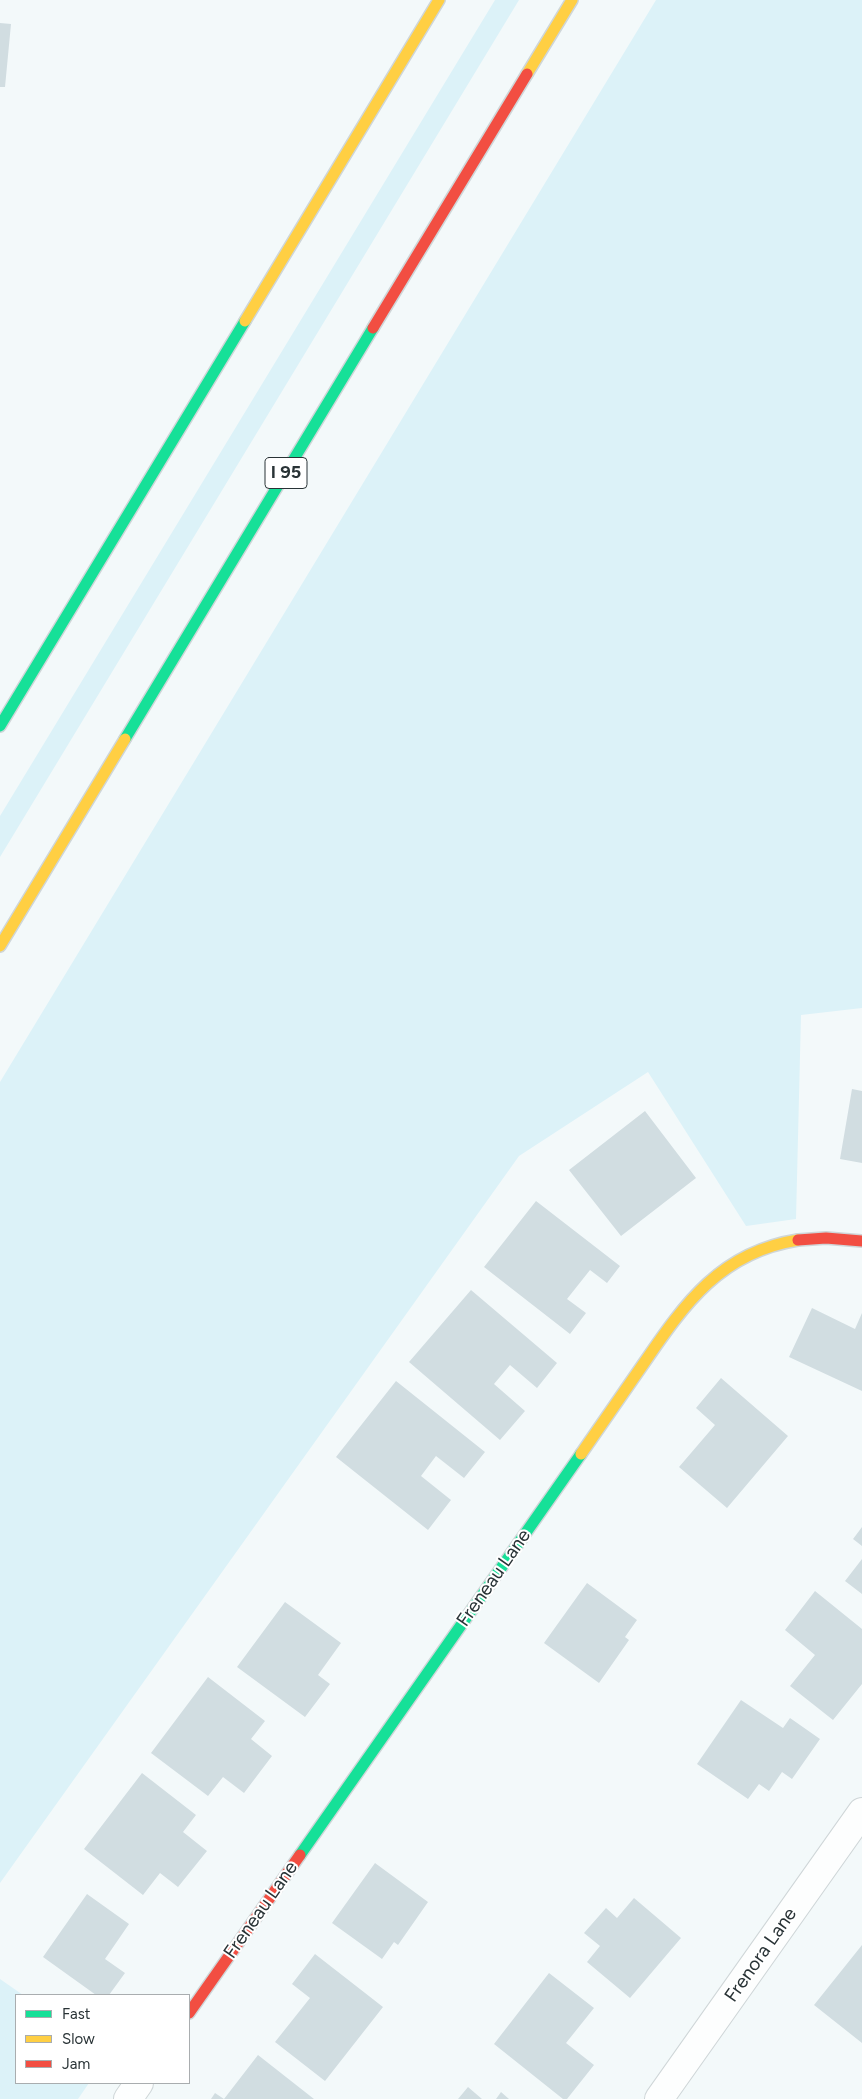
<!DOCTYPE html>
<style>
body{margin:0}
#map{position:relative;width:862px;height:2099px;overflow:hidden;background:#f3f9fa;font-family:Figtree,sans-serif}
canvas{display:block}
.legend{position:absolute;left:15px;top:1994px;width:175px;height:90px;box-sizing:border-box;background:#fff;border:1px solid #a9adaf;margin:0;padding:6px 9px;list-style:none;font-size:15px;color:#293336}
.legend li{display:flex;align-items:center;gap:10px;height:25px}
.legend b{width:25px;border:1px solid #a9adaf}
</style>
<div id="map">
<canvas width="862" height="2099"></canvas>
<ul class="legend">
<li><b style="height:6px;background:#16e098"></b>Fast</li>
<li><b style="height:6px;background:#ffcf43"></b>Slow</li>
<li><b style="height:6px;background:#f24e42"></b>Jam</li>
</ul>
</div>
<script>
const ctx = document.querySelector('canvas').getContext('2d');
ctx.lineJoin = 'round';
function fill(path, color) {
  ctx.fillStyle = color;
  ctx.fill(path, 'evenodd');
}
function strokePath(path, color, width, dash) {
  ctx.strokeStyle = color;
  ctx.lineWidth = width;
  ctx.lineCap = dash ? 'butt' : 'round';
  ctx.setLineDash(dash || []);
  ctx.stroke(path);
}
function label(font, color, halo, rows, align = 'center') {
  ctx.font = font + ' Figtree,sans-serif';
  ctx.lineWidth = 4;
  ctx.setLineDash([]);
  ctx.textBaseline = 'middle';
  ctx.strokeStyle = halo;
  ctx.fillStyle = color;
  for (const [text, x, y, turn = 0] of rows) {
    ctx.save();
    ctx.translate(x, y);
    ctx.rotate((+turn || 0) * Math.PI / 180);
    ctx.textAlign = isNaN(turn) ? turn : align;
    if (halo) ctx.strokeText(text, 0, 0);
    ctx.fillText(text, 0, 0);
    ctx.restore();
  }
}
fill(new Path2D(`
 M 495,0 L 519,0 L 0,857 L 0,816 Z
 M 656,0 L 862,0 L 862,1008 L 801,1015 L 796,1219 L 746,1226 L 648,1072 L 519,1156 L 0,1883 L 0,1082 Z
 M 0,1979 L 23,1995 L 16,1995 L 16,2083 L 89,2083 L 78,2099 L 0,2099 Z`), '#dcf2f8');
fill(new Path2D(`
 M 0,23 L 11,24 L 5,87 L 0,87 Z
 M 852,1089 L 862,1091 L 862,1163 L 840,1159 Z
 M 645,1111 L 696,1178 L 621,1236 L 569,1170 Z
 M 536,1201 L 620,1266 L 607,1283 L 590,1270 L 567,1299 L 586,1313 L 570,1334 L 484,1267 Z
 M 471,1290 L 557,1363 L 537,1388 L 510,1365 L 494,1384 L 525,1411 L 500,1440 L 409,1362 Z
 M 812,1308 L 855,1329 L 862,1313 L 862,1391 L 789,1357 Z
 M 721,1378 L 788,1436 L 727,1508 L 679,1467 L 715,1425 L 696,1408 Z
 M 396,1381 L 485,1452 L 464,1478 L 436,1456 L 421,1476 L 451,1500 L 428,1530 L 336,1457 Z
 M 862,1527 L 862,1546 L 853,1539 Z
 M 862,1559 L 862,1594 L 845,1581 Z
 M 587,1583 L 637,1620 L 625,1637 L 629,1640 L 599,1683 L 544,1643 Z
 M 815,1591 L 862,1629 L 862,1684 L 833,1720 L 790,1686 L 815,1655 L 785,1630 Z
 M 285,1602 L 341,1643 L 318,1675 L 330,1684 L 305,1717 L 237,1667 Z
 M 208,1677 L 265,1721 L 251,1739 L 272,1756 L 244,1793 L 223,1777 L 208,1796 L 151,1753 Z
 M 741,1700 L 783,1728 L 790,1718 L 820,1739 L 792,1779 L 782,1772 L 769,1791 L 759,1784 L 748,1799 L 697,1764 Z
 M 142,1773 L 196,1815 L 183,1832 L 207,1851 L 178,1887 L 160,1873 L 143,1895 L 84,1849 Z
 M 375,1863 L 428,1902 L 398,1945 L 394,1942 L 382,1959 L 332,1923 Z
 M 87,1894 L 129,1924 L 105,1959 L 125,1973 L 109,1995 L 96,1995 L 43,1957 Z
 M 634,1898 L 681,1938 L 630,1998 L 587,1962 L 600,1946 L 584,1933 L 606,1908 L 617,1918 Z
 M 862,1945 L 862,2043 L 814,2005 Z
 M 315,1954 L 383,2007 L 325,2081 L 275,2042 L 310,1998 L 292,1984 Z
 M 549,1973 L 594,2008 L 566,2043 L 594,2065 L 567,2099 L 563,2099 L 494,2044 Z
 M 258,2055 L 314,2099 L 224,2099 Z
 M 468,2087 L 482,2099 L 458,2099 Z
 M 501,2092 L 509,2099 L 496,2099 Z
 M 215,2093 L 224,2099 L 211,2099 Z`), '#d1dde1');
const street = new Path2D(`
 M 128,2099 L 139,2083
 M 659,2099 L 862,1812`);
const fast = new Path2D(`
 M 0,726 L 245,321
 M 125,739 L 373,328
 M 300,1855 L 581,1454`);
const slow = new Path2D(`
 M 527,74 L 572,0
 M 245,321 L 439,0
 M 0,946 L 125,739
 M 581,1454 C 602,1424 623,1393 644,1363 C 685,1303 721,1252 798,1240`);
const jam = new Path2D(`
 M 373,328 L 527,74
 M 798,1240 L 826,1238 L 862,1241
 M 189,2013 L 300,1855`);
strokePath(street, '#cfd6d8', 30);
strokePath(fast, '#cfd6d8', 14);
strokePath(slow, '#cfd6d8', 14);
strokePath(jam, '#cfd6d8', 14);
strokePath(street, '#fdfefe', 28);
strokePath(fast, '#16e098', 11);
strokePath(slow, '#ffcf43', 11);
strokePath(jam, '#f24e42', 11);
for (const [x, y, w] of [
 [286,473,42]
]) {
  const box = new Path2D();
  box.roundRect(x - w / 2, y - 15.5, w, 31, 4);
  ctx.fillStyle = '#fff';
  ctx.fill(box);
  strokePath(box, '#293336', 1);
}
label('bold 18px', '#293336', null, [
 ["I 95",286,473]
]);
label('19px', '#293336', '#fff', [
 ["Freneau Lane",494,1578,-55],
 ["Freneau Lane",261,1910,-55],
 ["Frenora Lane",761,1955,-55]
]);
</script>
